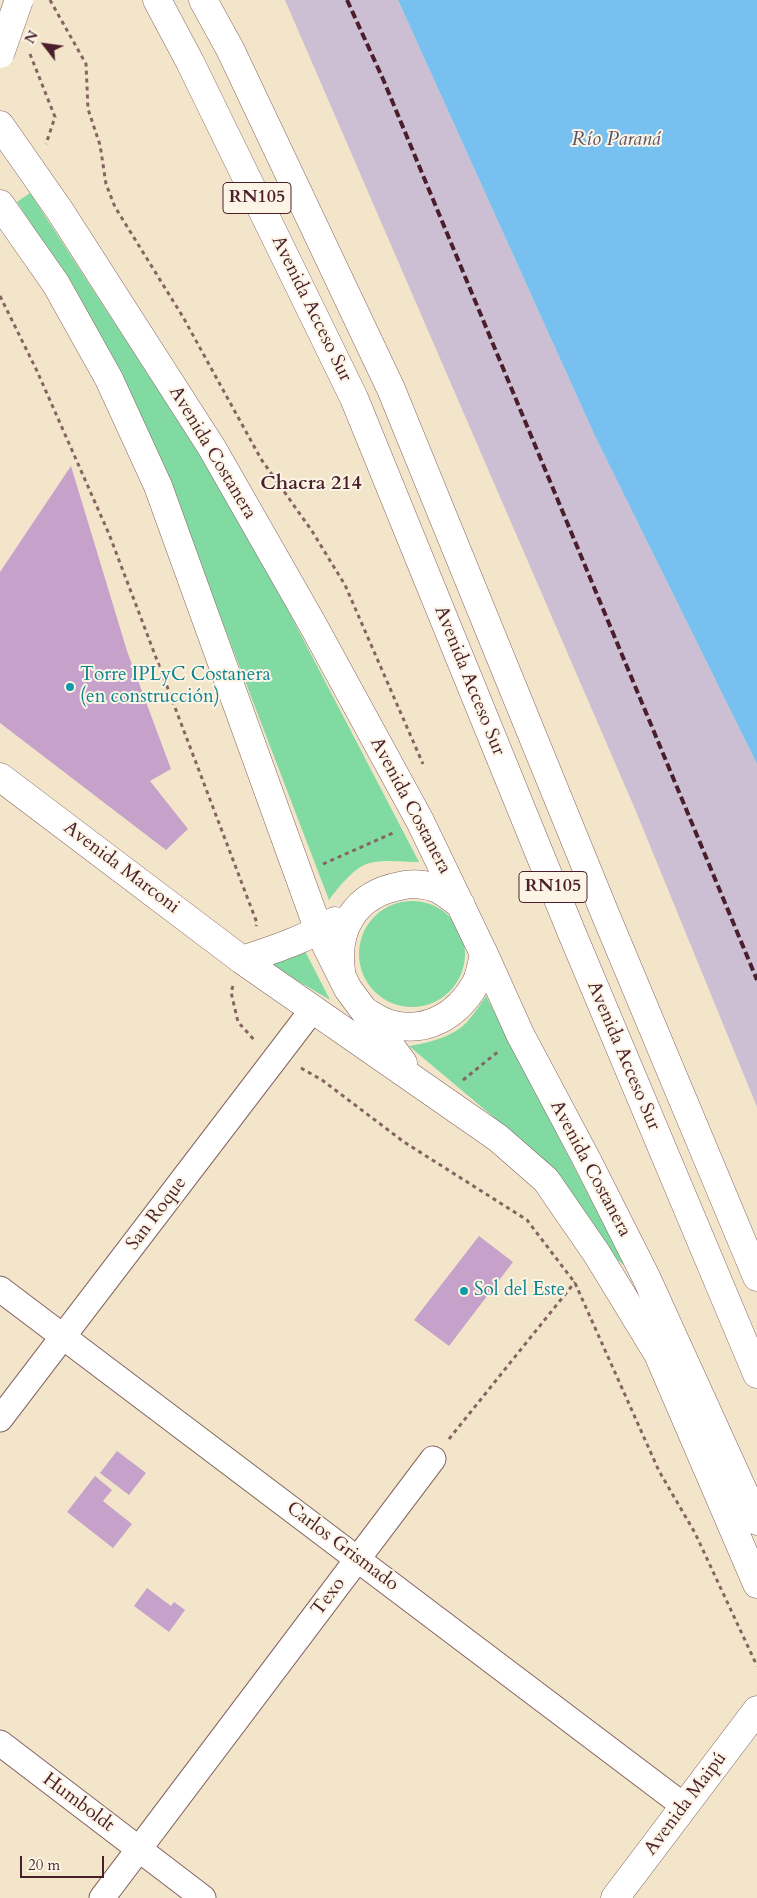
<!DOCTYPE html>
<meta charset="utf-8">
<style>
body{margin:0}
#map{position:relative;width:757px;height:1898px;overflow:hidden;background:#f3e5c9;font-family:Cardo,serif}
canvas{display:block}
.north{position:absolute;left:20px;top:20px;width:50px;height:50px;-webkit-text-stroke:4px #fcf5e5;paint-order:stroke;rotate:300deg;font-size:14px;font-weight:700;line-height:20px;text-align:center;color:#4a1f2b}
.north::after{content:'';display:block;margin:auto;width:18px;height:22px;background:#4a1f2b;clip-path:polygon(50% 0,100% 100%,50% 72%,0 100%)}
.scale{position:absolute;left:20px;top:1856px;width:84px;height:22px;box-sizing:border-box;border:2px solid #4a1f2b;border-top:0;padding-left:6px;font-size:15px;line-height:18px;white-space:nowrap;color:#4a1f2b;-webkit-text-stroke:4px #fcf5e5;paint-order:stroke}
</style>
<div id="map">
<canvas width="757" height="1898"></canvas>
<div class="north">N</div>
<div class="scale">20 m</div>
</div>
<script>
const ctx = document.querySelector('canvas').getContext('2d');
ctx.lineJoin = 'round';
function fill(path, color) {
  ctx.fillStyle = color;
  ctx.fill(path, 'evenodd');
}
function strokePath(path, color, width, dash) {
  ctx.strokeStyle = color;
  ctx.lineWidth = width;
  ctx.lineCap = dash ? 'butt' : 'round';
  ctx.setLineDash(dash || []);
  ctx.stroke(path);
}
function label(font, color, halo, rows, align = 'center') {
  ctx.font = font + ' Cardo,serif';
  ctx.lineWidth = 4;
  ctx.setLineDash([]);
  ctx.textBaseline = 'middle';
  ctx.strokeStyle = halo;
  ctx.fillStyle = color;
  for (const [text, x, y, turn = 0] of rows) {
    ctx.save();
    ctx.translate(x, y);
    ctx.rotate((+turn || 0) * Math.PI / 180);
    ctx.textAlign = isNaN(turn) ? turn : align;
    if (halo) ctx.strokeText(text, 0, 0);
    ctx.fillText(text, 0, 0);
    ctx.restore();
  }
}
fill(new Path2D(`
 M 285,0 L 398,0 L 595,436 L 757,764 L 757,1107 L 635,809 Z`), '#ccbed3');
fill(new Path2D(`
 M 30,193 L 190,439 L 264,564 L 419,862 C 403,862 385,859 370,863 C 355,866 338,888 329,900 L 211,592 L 125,382 L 65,276 L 17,202 Z
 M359 954a53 53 0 1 1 106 0a53 53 0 1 1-106 0Z
 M 305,951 L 330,1000 L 271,965 Z
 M 486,996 L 625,1266 L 608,1252 L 558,1174 L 503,1125 L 409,1046 C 428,1043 453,1037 467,1022 C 474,1014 480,1005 486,996 Z`), '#80daa1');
fill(new Path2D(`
 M 398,0 L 757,0 L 757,764 L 595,436 Z`), '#78c0f0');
fill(new Path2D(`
 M 71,466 L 127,651 L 171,769 L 150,781 L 188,829 L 166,850 L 0,723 L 0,572 Z
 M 479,1236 L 513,1262 L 449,1346 L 414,1320 Z
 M 117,1451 L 146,1473 L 129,1495 L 100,1473 Z
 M 95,1476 L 112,1490 L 103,1501 L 132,1524 L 113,1548 L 67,1512 Z
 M 147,1588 L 171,1606 L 174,1602 L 185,1610 L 169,1632 L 134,1606 Z`), '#c6a2cb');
const minor = new Path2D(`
 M 0,1289 L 684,1806
 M 0,1419 L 313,1009
 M 0,1743 L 203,1898
 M 102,1898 L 433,1459`);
const secondary = new Path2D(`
 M 0,125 L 60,211 L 212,448 L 313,625 L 420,821 L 484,954 L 520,1034 L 588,1162 L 646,1277 L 757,1521
 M 0,204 L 56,284 L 109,379 L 158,486 L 319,931 L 348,989 L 403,1063
 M 0,777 L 242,960 L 498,1138 L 546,1180 L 597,1254 L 658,1354 L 757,1584
 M 242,960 C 275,949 306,939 335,921
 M 341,971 C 335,928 356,894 400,886 C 411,883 427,884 438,889 C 446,893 454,900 461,905
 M 366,1012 C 373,1016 382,1022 390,1024 C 427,1034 458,1015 476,983 C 480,975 482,963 484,954
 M 615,1898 L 757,1710`);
const trunk = new Path2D(`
 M 157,0 L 190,62 L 354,398 L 571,931 L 757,1374
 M 203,0 L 230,49 L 391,389 L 606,916 L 757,1277`);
strokePath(minor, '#856462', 27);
strokePath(secondary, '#856462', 29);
strokePath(trunk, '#856462', 29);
strokePath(new Path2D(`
 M 50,0 L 86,64 L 88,109 L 100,145 L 106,184 L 115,207 L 183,317 L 261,459 L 312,531 L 345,585 L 423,764
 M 30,54 L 55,117 L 46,144
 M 0,296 L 37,371 L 109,534 L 257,923 L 256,926
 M 323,864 L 395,832
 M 233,986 L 231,992 L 238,1022 L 256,1042
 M 301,1068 L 322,1080 L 404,1142 L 527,1220 L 575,1283 L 659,1471 L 695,1533 L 757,1666
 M 463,1080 L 499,1051
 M 449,1439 L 575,1282`), '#856462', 3, [4, 4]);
strokePath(minor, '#fff', 25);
strokePath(secondary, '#fff', 28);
strokePath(trunk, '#fff', 28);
strokePath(new Path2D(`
 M 347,0 L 383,79 L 757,980`), '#4a1f2b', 4, [8, 4]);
const primaryBridge = new Path2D(`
 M 0,54 L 19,0`);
strokePath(primaryBridge, '#856462', 29, []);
strokePath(primaryBridge, '#fff', 28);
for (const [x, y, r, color] of [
 [70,687,5,"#0f9aa8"],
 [464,1291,5,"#0f9aa8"]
]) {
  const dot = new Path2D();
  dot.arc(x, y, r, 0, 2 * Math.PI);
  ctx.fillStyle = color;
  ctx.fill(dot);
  strokePath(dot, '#fcf5e5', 2);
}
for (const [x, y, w] of [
 [257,198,68],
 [553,887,68]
]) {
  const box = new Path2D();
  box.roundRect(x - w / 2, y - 15.5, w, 31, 4);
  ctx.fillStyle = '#fcf5e5';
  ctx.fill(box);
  strokePath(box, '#4a1f2b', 1);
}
label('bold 18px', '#4a1f2b', null, [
 ["RN105",257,198],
 ["RN105",553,887]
]);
label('19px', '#4a1f2b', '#fcf5e5', [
 ["Avenida Acceso Sur",311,309,64],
 ["Avenida Costanera",212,453,59],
 ["Avenida Acceso Sur",469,681,68],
 ["Avenida Costanera",410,806,62],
 ["Avenida Marconi",121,868,37],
 ["Avenida Acceso Sur",623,1056,67],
 ["Avenida Costanera",590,1169,62],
 ["San Roque",157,1214,-53],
 ["Carlos Grismado",342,1547,37],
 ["Texo",329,1597,-53],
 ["Humboldt",78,1803,37],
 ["Avenida Maipú",686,1804,-53]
]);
label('19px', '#0d838f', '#fcf5e5', [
 ["Torre IPLyC Costanera",80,676],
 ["(en construcción)",80,698],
 ["Sol del Este",474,1291]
], 'left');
label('italic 20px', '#584f66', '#fcf5e5', [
 ["Río Paraná",616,140]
]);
label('bold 20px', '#4a1f2b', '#fcf5e5', [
 ["Chacra 214",311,484]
]);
</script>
